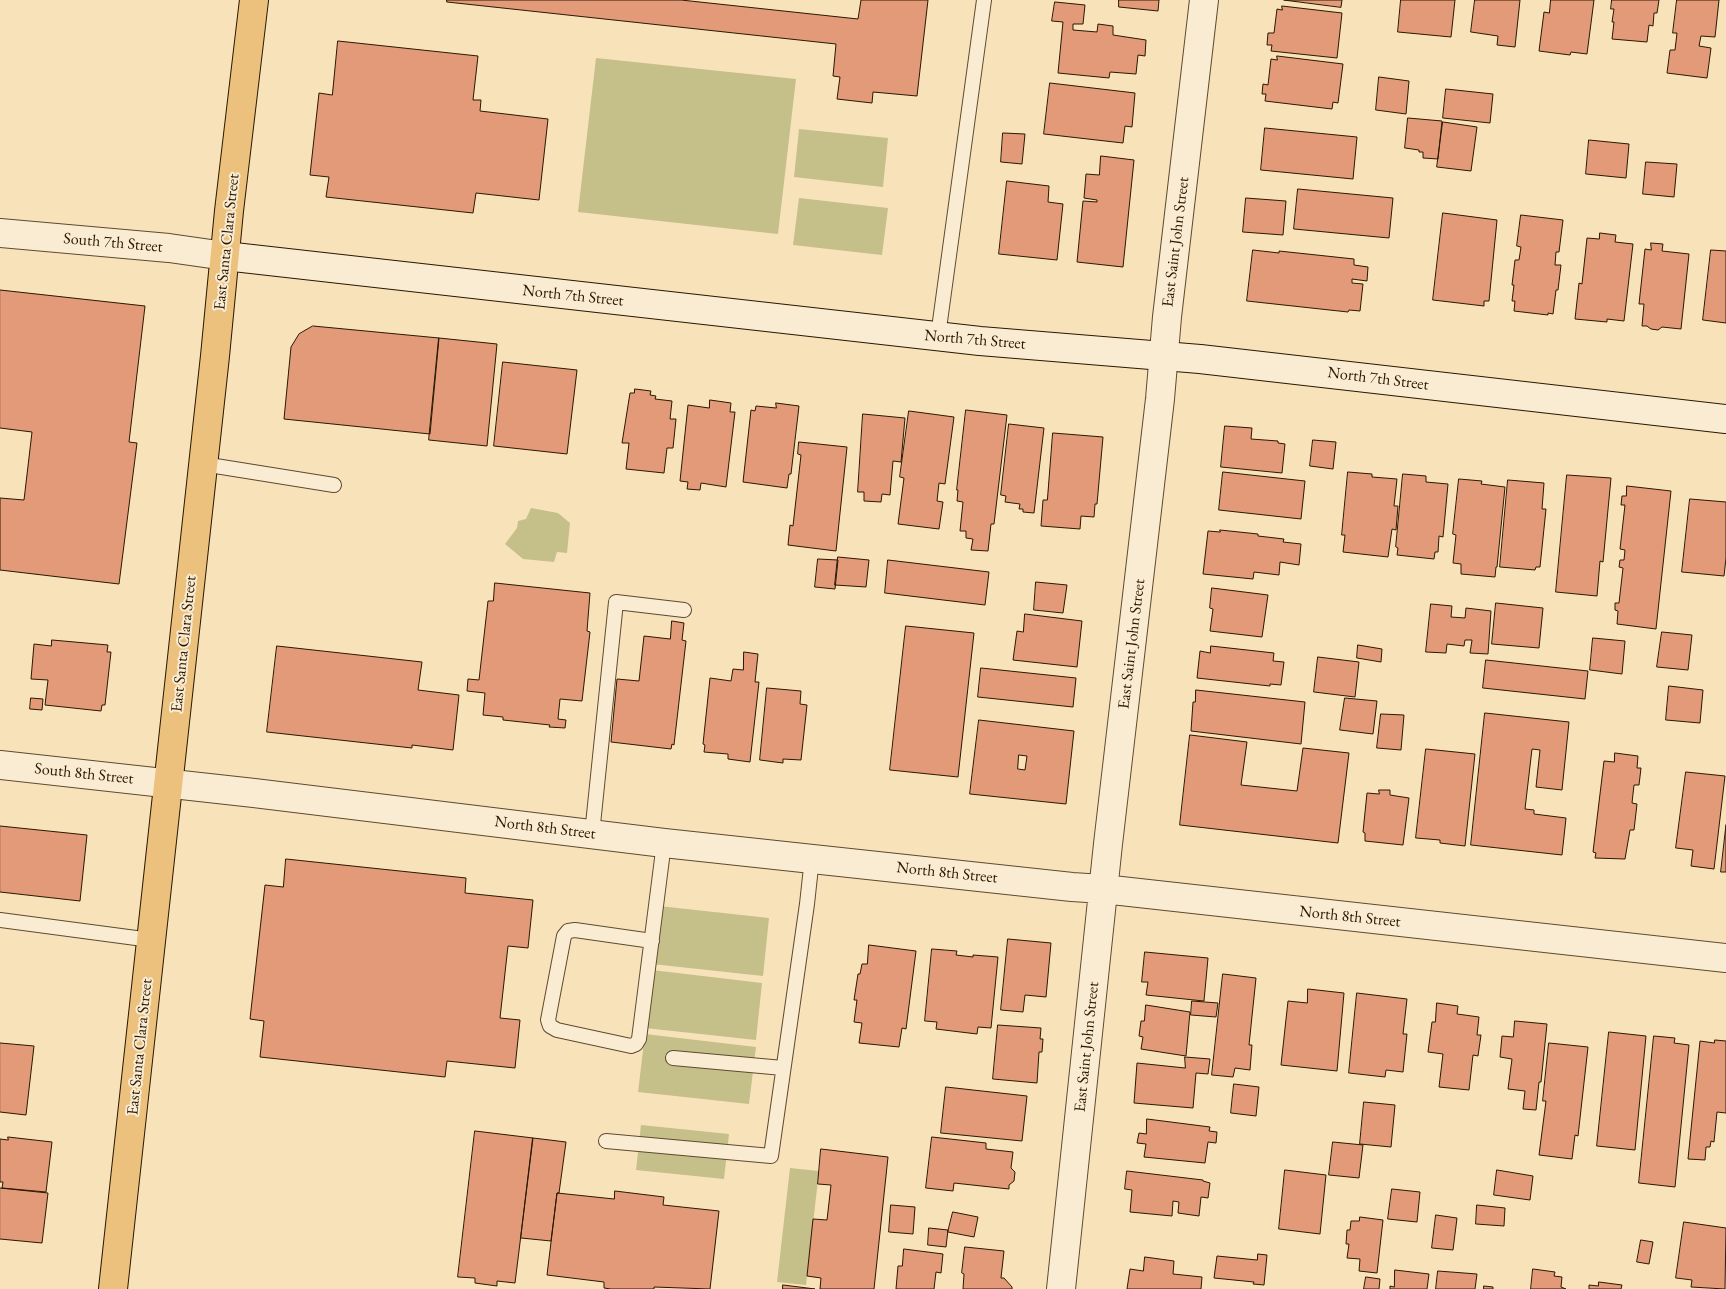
<!DOCTYPE html>
<style>
body{margin:0}
canvas{display:block;background:#f8e2ba}
</style>
<canvas width="1726" height="1289"></canvas>
<script>
const ctx = document.querySelector('canvas').getContext('2d');
ctx.lineJoin = 'round';
function fill(path, color) {
  ctx.fillStyle = color;
  ctx.fill(path, 'evenodd');
}
function strokePath(path, color, width, dash) {
  ctx.strokeStyle = color;
  ctx.lineWidth = width;
  ctx.lineCap = dash ? 'butt' : 'round';
  ctx.setLineDash(dash || []);
  ctx.stroke(path);
}
function label(font, color, halo, rows, align = 'center') {
  ctx.font = font + ' "EB Garamond",serif';
  ctx.lineWidth = 4;
  ctx.setLineDash([]);
  ctx.textBaseline = 'middle';
  ctx.strokeStyle = halo;
  ctx.fillStyle = color;
  for (const [text, x, y, turn = 0] of rows) {
    ctx.save();
    ctx.translate(x, y);
    ctx.rotate((+turn || 0) * Math.PI / 180);
    ctx.textAlign = isNaN(turn) ? turn : align;
    if (halo) ctx.strokeText(text, 0, 0);
    ctx.fillText(text, 0, 0);
    ctx.restore();
  }
}
fill(new Path2D(`
 M 596,58 L 796,79 L 778,234 L 578,212 Z
 M 799,129 L 888,138 L 883,187 L 794,177 Z
 M 799,198 L 888,208 L 882,255 L 793,245 Z
 M 531,508 L 558,513 L 570,523 L 567,553 L 557,552 L 554,562 L 523,559 L 505,544 L 517,528 L 518,521 L 526,519 Z
 M 659,906 L 769,918 L 763,976 L 652,964 Z
 M 652,970 L 762,983 L 756,1040 L 645,1028 Z
 M 645,1034 L 756,1047 L 749,1104 L 638,1092 Z
 M 641,1125 L 729,1134 L 724,1179 L 636,1170 Z
 M 790,1168 L 819,1171 L 806,1285 L 777,1282 Z`), '#c5c08a');
const building = new Path2D(`
 M 447,0 L 681,0 L 858,19 L 861,0 L 928,0 L 917,96 L 873,92 L 872,103 L 837,99 L 840,77 L 833,76 L 836,44 L 447,2 Z
 M 1119,0 L 1159,0 L 1158,11 L 1119,7 Z
 M 1284,0 L 1342,0 L 1341,7 Z
 M 1401,0 L 1455,0 L 1451,37 L 1398,32 Z
 M 1475,0 L 1520,0 L 1515,47 L 1497,45 L 1498,36 L 1471,32 Z
 M 1551,0 L 1594,0 L 1587,54 L 1571,52 L 1570,55 L 1539,51 L 1544,12 L 1549,13 Z
 M 1612,0 L 1659,0 L 1657,13 L 1654,13 L 1653,26 L 1649,25 L 1647,42 L 1612,39 L 1614,22 L 1612,22 L 1614,9 L 1611,9 Z
 M 1677,0 L 1719,0 L 1715,37 L 1701,36 L 1699,46 L 1711,48 L 1707,78 L 1667,73 L 1670,50 L 1675,50 L 1677,33 L 1673,33 Z
 M 1055,2 L 1085,5 L 1083,24 L 1073,24 L 1073,30 L 1097,32 L 1098,24 L 1113,26 L 1113,35 L 1146,40 L 1145,56 L 1138,55 L 1136,74 L 1110,72 L 1109,78 L 1058,73 L 1063,22 L 1052,21 Z
 M 1282,6 L 1342,13 L 1337,58 L 1271,51 L 1272,45 L 1267,45 L 1268,33 L 1274,33 L 1277,9 L 1282,10 Z
 M 338,41 L 478,56 L 473,100 L 481,100 L 480,111 L 548,119 L 539,200 L 476,193 L 473,213 L 326,197 L 329,177 L 310,175 L 319,93 L 332,95 Z
 M 1277,56 L 1343,64 L 1338,103 L 1333,102 L 1332,109 L 1265,101 L 1266,94 L 1262,94 L 1263,84 L 1268,85 L 1271,59 L 1277,60 Z
 M 1379,77 L 1409,81 L 1406,114 L 1376,110 Z
 M 1050,83 L 1135,93 L 1132,127 L 1125,126 L 1123,143 L 1044,134 Z
 M 1446,89 L 1493,94 L 1490,123 L 1443,118 Z
 M 1408,118 L 1442,121 L 1438,159 L 1423,158 L 1423,152 L 1419,152 L 1419,150 L 1405,148 Z
 M 1443,122 L 1477,127 L 1471,171 L 1437,167 Z
 M 1265,128 L 1357,137 L 1353,179 L 1261,170 Z
 M 1003,133 L 1025,134 L 1022,164 L 1001,162 Z
 M 1589,140 L 1629,144 L 1626,178 L 1586,174 Z
 M 1101,156 L 1134,160 L 1123,267 L 1077,262 L 1083,201 L 1097,202 L 1097,200 L 1084,198 L 1086,174 L 1099,175 Z
 M 1646,162 L 1677,164 L 1674,197 L 1643,194 Z
 M 1007,181 L 1049,186 L 1048,202 L 1063,204 L 1057,260 L 999,254 Z
 M 1298,189 L 1393,198 L 1389,238 L 1294,229 Z
 M 1246,198 L 1286,201 L 1283,235 L 1243,232 Z
 M 1443,213 L 1497,220 L 1489,301 L 1484,301 L 1484,306 L 1433,300 Z
 M 1521,215 L 1563,220 L 1559,252 L 1556,252 L 1555,265 L 1561,265 L 1558,290 L 1556,290 L 1553,314 L 1548,313 L 1548,315 L 1514,311 L 1515,301 L 1512,301 L 1514,285 L 1512,285 L 1515,260 L 1519,260 L 1521,247 L 1517,246 Z
 M 1600,233 L 1616,235 L 1615,242 L 1633,244 L 1624,321 L 1607,319 L 1607,322 L 1575,319 L 1579,283 L 1582,284 L 1587,238 L 1599,239 Z
 M 1651,243 L 1663,244 L 1662,251 L 1689,254 L 1681,329 L 1662,327 L 1658,330 L 1651,329 L 1647,326 L 1642,326 L 1644,304 L 1639,304 L 1645,249 L 1651,250 Z
 M 1253,250 L 1279,253 L 1279,251 L 1354,259 L 1354,265 L 1368,267 L 1367,281 L 1352,279 L 1352,283 L 1363,284 L 1360,311 L 1349,310 L 1348,312 L 1247,301 Z
 M 1711,250 L 1726,251 L 1726,323 L 1703,320 Z
 M 0,290 L 145,306 L 129,442 L 137,443 L 119,584 L 0,570 L 0,498 L 24,500 L 32,432 L 0,428 Z
 M 313,326 L 439,338 L 430,434 L 284,419 L 291,347 L 299,334 Z
 M 439,338 L 497,344 L 487,446 L 429,440 Z
 M 503,362 L 577,370 L 567,454 L 494,446 Z
 M 635,389 L 651,391 L 650,395 L 656,396 L 655,399 L 672,401 L 670,419 L 676,419 L 673,448 L 667,448 L 664,473 L 626,469 L 629,443 L 622,443 L 630,393 L 634,393 Z
 M 710,400 L 731,403 L 730,412 L 735,412 L 726,487 L 701,483 L 700,490 L 687,489 L 688,482 L 680,481 L 688,405 L 709,408 Z
 M 776,403 L 799,406 L 791,474 L 789,474 L 787,488 L 743,482 L 751,410 L 755,411 L 756,406 L 776,408 Z
 M 966,410 L 1007,415 L 994,524 L 991,524 L 988,551 L 971,550 L 973,539 L 966,538 L 966,531 L 960,531 L 963,502 L 957,501 L 958,490 L 957,490 Z
 M 909,411 L 954,417 L 945,484 L 939,483 L 937,501 L 943,502 L 939,529 L 898,524 L 904,478 L 900,477 Z
 M 863,414 L 905,418 L 901,462 L 893,461 L 890,495 L 882,494 L 881,502 L 864,501 L 864,492 L 858,492 Z
 M 1009,424 L 1044,428 L 1034,513 L 1023,512 L 1023,509 L 1019,509 L 1020,504 L 1005,502 L 1006,496 L 1001,495 Z
 M 1225,426 L 1252,428 L 1251,439 L 1278,441 L 1278,443 L 1285,444 L 1282,473 L 1221,467 Z
 M 1053,433 L 1103,437 L 1097,504 L 1095,504 L 1094,517 L 1081,516 L 1080,529 L 1041,526 L 1043,500 L 1047,500 Z
 M 1313,440 L 1336,442 L 1333,469 L 1310,466 Z
 M 799,442 L 847,447 L 836,551 L 788,545 L 790,525 L 793,526 L 801,455 L 798,454 Z
 M 1223,472 L 1305,481 L 1301,519 L 1219,510 Z
 M 1348,472 L 1372,474 L 1372,477 L 1397,479 L 1394,506 L 1398,506 L 1396,530 L 1392,529 L 1388,557 L 1343,552 L 1345,535 L 1342,535 Z
 M 1403,474 L 1426,476 L 1426,482 L 1448,484 L 1443,537 L 1439,536 L 1438,552 L 1435,552 L 1434,559 L 1397,555 L 1398,548 L 1396,547 Z
 M 1567,475 L 1611,478 L 1603,562 L 1600,561 L 1597,596 L 1556,592 Z
 M 1459,479 L 1482,481 L 1481,484 L 1505,487 L 1497,567 L 1496,567 L 1495,577 L 1461,574 L 1461,564 L 1453,563 L 1456,535 L 1453,534 Z
 M 1508,480 L 1544,483 L 1542,509 L 1546,509 L 1540,567 L 1536,567 L 1535,570 L 1500,567 Z
 M 1627,486 L 1671,491 L 1656,629 L 1617,624 L 1618,611 L 1615,610 L 1615,603 L 1619,603 L 1623,568 L 1619,567 L 1620,560 L 1624,560 L 1625,550 L 1620,549 L 1625,505 L 1621,505 L 1622,496 L 1626,496 Z
 M 1690,499 L 1726,502 L 1726,558 L 1724,576 L 1682,572 Z
 M 1220,530 L 1258,534 L 1258,536 L 1284,539 L 1283,542 L 1301,544 L 1299,565 L 1280,562 L 1279,575 L 1254,572 L 1253,579 L 1203,574 L 1208,531 L 1220,532 Z
 M 838,557 L 869,560 L 866,587 L 835,585 Z
 M 818,559 L 838,560 L 835,589 L 815,587 Z
 M 888,560 L 989,572 L 985,605 L 885,593 Z
 M 1036,582 L 1067,585 L 1063,613 L 1034,610 Z
 M 495,583 L 590,593 L 587,631 L 590,632 L 582,701 L 560,699 L 558,719 L 566,720 L 565,728 L 549,727 L 550,725 L 503,720 L 503,717 L 483,715 L 485,693 L 467,691 L 468,679 L 479,680 L 488,601 L 493,601 Z
 M 1212,588 L 1268,595 L 1262,637 L 1210,631 L 1213,609 L 1210,608 Z
 M 1496,603 L 1543,608 L 1539,648 L 1492,644 Z
 M 1431,604 L 1452,606 L 1451,617 L 1465,618 L 1466,608 L 1491,611 L 1488,654 L 1470,653 L 1472,640 L 1465,640 L 1464,646 L 1447,644 L 1446,653 L 1426,652 Z
 M 1025,614 L 1082,621 L 1077,667 L 1013,660 L 1017,631 L 1023,632 Z
 M 672,621 L 684,623 L 682,640 L 686,641 L 674,745 L 672,744 L 671,749 L 611,742 L 617,679 L 639,681 L 644,636 L 670,639 Z
 M 906,626 L 974,633 L 958,777 L 890,770 Z
 M 1662,632 L 1692,635 L 1688,670 L 1657,667 Z
 M 1593,638 L 1625,641 L 1622,674 L 1590,670 Z
 M 52,640 L 108,645 L 107,652 L 111,652 L 105,705 L 102,705 L 101,711 L 45,705 L 48,680 L 31,679 L 34,644 L 51,646 Z
 M 1358,645 L 1382,649 L 1381,662 L 1357,658 Z
 M 277,646 L 422,662 L 418,690 L 459,695 L 453,750 L 412,745 L 412,748 L 267,732 Z
 M 1211,646 L 1274,653 L 1273,661 L 1284,662 L 1281,685 L 1270,684 L 1270,686 L 1197,678 L 1200,651 L 1210,653 Z
 M 744,652 L 758,654 L 755,682 L 759,682 L 750,762 L 728,759 L 728,754 L 704,752 L 705,745 L 703,744 L 710,678 L 731,681 L 733,669 L 743,670 Z
 M 1318,657 L 1359,662 L 1355,697 L 1314,692 Z
 M 1486,660 L 1588,671 L 1585,699 L 1483,688 Z
 M 981,668 L 1076,678 L 1073,707 L 978,697 Z
 M 1669,686 L 1703,690 L 1700,723 L 1666,720 Z
 M 767,688 L 801,691 L 800,704 L 807,705 L 801,760 L 783,759 L 783,763 L 760,760 Z
 M 1196,690 L 1305,702 L 1301,744 L 1191,731 L 1193,702 L 1195,702 Z
 M 31,698 L 43,699 L 42,710 L 30,709 Z
 M 1345,698 L 1377,701 L 1373,734 L 1340,730 Z
 M 1485,713 L 1569,722 L 1562,790 L 1536,787 L 1540,750 L 1532,749 L 1525,809 L 1534,810 L 1534,814 L 1566,818 L 1562,855 L 1471,845 Z
 M 1381,714 L 1404,715 L 1401,750 L 1377,748 Z
 M 979,720 L 1074,731 L 1066,804 L 970,794 ZM 1019,755 L 1027,756 L 1025,770 L 1018,769 Z
 M 1190,735 L 1247,742 L 1241,785 L 1297,791 L 1303,748 L 1349,753 L 1338,843 L 1180,825 Z
 M 1426,749 L 1475,754 L 1465,846 L 1440,843 L 1440,840 L 1416,838 Z
 M 1615,753 L 1638,756 L 1637,768 L 1641,768 L 1639,785 L 1634,785 L 1632,803 L 1637,804 L 1634,830 L 1630,830 L 1625,859 L 1595,858 L 1596,853 L 1593,852 L 1604,761 L 1614,762 Z
 M 1686,772 L 1725,776 L 1714,869 L 1691,866 L 1693,850 L 1676,848 Z
 M 1379,790 L 1390,790 L 1390,795 L 1409,798 L 1403,845 L 1365,841 L 1365,833 L 1363,832 L 1367,793 L 1379,794 Z
 M 1726,825 L 1726,872 L 1721,872 Z
 M 0,826 L 87,835 L 80,901 L 0,892 Z
 M 286,859 L 466,878 L 465,893 L 533,900 L 528,948 L 508,946 L 500,1018 L 520,1020 L 515,1068 L 447,1061 L 445,1077 L 260,1057 L 264,1021 L 250,1019 L 265,885 L 283,887 Z
 M 1008,939 L 1051,943 L 1046,997 L 1025,995 L 1023,1012 L 1001,1010 Z
 M 869,945 L 916,951 L 906,1029 L 902,1028 L 899,1047 L 859,1043 L 862,1023 L 854,1022 L 857,1000 L 854,1000 L 858,974 L 860,974 L 862,964 L 867,964 Z
 M 932,949 L 957,951 L 956,955 L 973,957 L 973,955 L 998,957 L 991,1028 L 978,1027 L 977,1034 L 936,1029 L 937,1022 L 925,1021 Z
 M 1145,952 L 1208,958 L 1204,1001 L 1146,995 L 1148,982 L 1142,982 Z
 M 1223,974 L 1256,978 L 1249,1045 L 1252,1045 L 1250,1070 L 1235,1068 L 1233,1077 L 1212,1075 Z
 M 1308,989 L 1344,993 L 1337,1071 L 1281,1065 L 1288,1001 L 1307,1003 Z
 M 1357,993 L 1407,999 L 1403,1034 L 1407,1034 L 1403,1072 L 1386,1070 L 1385,1077 L 1349,1073 Z
 M 1192,1001 L 1218,1003 L 1216,1017 L 1191,1015 Z
 M 1437,1003 L 1458,1006 L 1457,1014 L 1479,1017 L 1477,1035 L 1481,1035 L 1478,1056 L 1473,1055 L 1469,1090 L 1439,1087 L 1443,1054 L 1428,1052 L 1432,1022 L 1435,1022 Z
 M 1146,1005 L 1190,1012 L 1186,1056 L 1141,1049 L 1143,1037 L 1139,1036 L 1141,1021 L 1144,1021 Z
 M 1515,1021 L 1547,1024 L 1541,1082 L 1539,1082 L 1536,1110 L 1523,1109 L 1525,1091 L 1508,1089 L 1512,1059 L 1500,1057 L 1502,1036 L 1513,1037 Z
 M 998,1025 L 1041,1028 L 1040,1039 L 1043,1039 L 1042,1052 L 1039,1052 L 1037,1083 L 993,1079 Z
 M 1609,1032 L 1646,1036 L 1635,1150 L 1597,1146 Z
 M 1654,1036 L 1675,1038 L 1674,1043 L 1689,1045 L 1675,1187 L 1639,1183 Z
 M 1715,1040 L 1726,1041 L 1726,1113 L 1717,1112 L 1714,1142 L 1711,1141 L 1710,1147 L 1706,1147 L 1705,1160 L 1688,1159 L 1700,1041 L 1714,1043 Z
 M 0,1043 L 34,1046 L 26,1115 L 0,1112 Z
 M 1549,1043 L 1588,1047 L 1578,1136 L 1575,1135 L 1572,1159 L 1539,1155 L 1546,1101 L 1543,1101 Z
 M 1185,1057 L 1210,1059 L 1208,1074 L 1196,1073 L 1193,1108 L 1134,1103 L 1137,1063 L 1185,1068 Z
 M 1234,1084 L 1259,1087 L 1256,1116 L 1231,1113 Z
 M 946,1087 L 1027,1096 L 1022,1141 L 941,1133 Z
 M 1364,1102 L 1395,1105 L 1391,1147 L 1360,1144 Z
 M 1147,1119 L 1210,1127 L 1209,1131 L 1217,1132 L 1216,1143 L 1208,1142 L 1205,1163 L 1144,1157 L 1146,1144 L 1137,1143 L 1139,1133 L 1146,1134 Z
 M 475,1131 L 533,1138 L 515,1283 L 497,1281 L 497,1286 L 475,1283 L 475,1278 L 458,1277 Z
 M 8,1137 L 52,1142 L 46,1192 L 2,1188 L 3,1182 L 0,1182 L 0,1139 L 8,1140 Z
 M 932,1137 L 986,1143 L 986,1149 L 1013,1152 L 1011,1168 L 1015,1172 L 1014,1181 L 1009,1185 L 1009,1189 L 954,1183 L 953,1191 L 926,1188 Z
 M 533,1138 L 566,1142 L 559,1193 L 557,1193 L 551,1241 L 521,1238 Z
 M 1333,1142 L 1363,1145 L 1359,1178 L 1329,1175 Z
 M 821,1149 L 888,1157 L 874,1289 L 820,1289 L 821,1278 L 807,1276 L 813,1219 L 827,1220 L 831,1185 L 818,1184 Z
 M 1285,1170 L 1326,1175 L 1320,1234 L 1279,1229 Z
 M 1497,1170 L 1533,1176 L 1530,1200 L 1494,1195 Z
 M 1127,1171 L 1203,1180 L 1203,1181 L 1210,1183 L 1208,1198 L 1201,1197 L 1199,1216 L 1178,1213 L 1179,1202 L 1173,1201 L 1172,1216 L 1130,1212 L 1132,1190 L 1125,1189 Z
 M 0,1188 L 48,1193 L 42,1243 L 0,1239 Z
 M 1392,1189 L 1420,1192 L 1417,1222 L 1388,1219 Z
 M 615,1191 L 664,1197 L 663,1205 L 719,1211 L 710,1289 L 654,1287 L 654,1289 L 611,1289 L 604,1288 L 604,1282 L 547,1275 L 557,1193 L 614,1199 Z
 M 891,1205 L 915,1207 L 913,1234 L 889,1232 Z
 M 1477,1205 L 1505,1208 L 1504,1226 L 1476,1224 Z
 M 953,1212 L 978,1217 L 974,1237 L 948,1232 Z
 M 1436,1215 L 1457,1218 L 1453,1250 L 1432,1248 Z
 M 1360,1217 L 1383,1220 L 1377,1273 L 1359,1271 L 1360,1259 L 1347,1258 L 1349,1244 L 1346,1244 L 1347,1230 L 1350,1230 L 1351,1221 L 1359,1221 Z
 M 1684,1222 L 1726,1228 L 1725,1289 L 1691,1287 L 1692,1280 L 1676,1278 Z
 M 929,1228 L 948,1230 L 946,1247 L 928,1245 Z
 M 1641,1240 L 1653,1242 L 1649,1264 L 1637,1262 Z
 M 965,1247 L 1004,1251 L 1001,1278 L 1004,1278 L 1012,1287 L 1012,1289 L 963,1289 L 964,1274 L 962,1273 Z
 M 904,1249 L 943,1254 L 941,1273 L 936,1272 L 934,1289 L 896,1289 L 898,1266 L 902,1266 Z
 M 1258,1254 L 1267,1255 L 1264,1285 L 1253,1284 L 1254,1282 L 1214,1278 L 1217,1256 L 1257,1260 Z
 M 1145,1257 L 1174,1261 L 1173,1274 L 1202,1277 L 1201,1289 L 1127,1289 L 1130,1269 L 1143,1271 Z
 M 1533,1269 L 1555,1272 L 1554,1276 L 1562,1277 L 1561,1287 L 1566,1289 L 1531,1289 Z
 M 1395,1270 L 1429,1274 L 1427,1289 L 1390,1289 L 1390,1286 L 1394,1287 Z
 M 1438,1271 L 1477,1274 L 1475,1289 L 1436,1289 Z
 M 1366,1277 L 1380,1279 L 1379,1289 L 1364,1289 Z
 M 1599,1282 L 1622,1285 L 1621,1289 L 1589,1289 L 1589,1285 L 1598,1286 Z
 M 783,1285 L 815,1289 L 783,1289 Z
 M 1484,1286 L 1493,1287 L 1493,1289 L 1484,1289 Z`);
fill(building, '#e29a79');
strokePath(building, '#2a1801', 1);
const lane = new Path2D(`
 M 938,336 L 984,0
 M 203,464 L 334,485
 M 592,834 L 616,602 L 684,610
 M 0,920 L 151,940
 M 652,941 L 575,930 L 568,931 L 564,936 L 548,1020 L 550,1026 L 557,1030 L 631,1046 L 636,1044 L 639,1039 L 664,843
 M 673,1058 L 783,1068
 M 606,1141 L 771,1156 L 807,904 L 812,858`);
const street = new Path2D(`
 M 0,233 L 169,248 L 225,256
 M 0,765 L 254,793 L 664,843 L 1072,887 L 1103,889 L 1726,958
 M 1061,1289 L 1108,844 L 1160,399 L 1167,317 L 1204,0`);
const secondary = new Path2D(`
 M 225,256 L 980,341 L 1200,359 L 1726,419`);
const primary = new Path2D(`
 M 113,1289 L 215,356 L 229,211 L 254,0`);
strokePath(lane, '#5e4a2f', 16);
strokePath(street, '#5e4a2f', 30);
strokePath(secondary, '#2a1801', 30);
strokePath(primary, '#2a1801', 30);
strokePath(lane, '#faecd2', 14);
strokePath(street, '#faecd2', 28);
strokePath(secondary, '#faecd2', 28);
strokePath(primary, '#ecc17d', 28);
label('16px', '#2a1801', '#faecd2', [
 ["East Santa Clara Street",227,242,-84],
 ["East Saint John Street",1176,242,-83],
 ["South 7th Street",113,243,5],
 ["North 7th Street",573,296,6],
 ["North 7th Street",975,340,5],
 ["North 7th Street",1378,379,7],
 ["East Santa Clara Street",184,644,-84],
 ["East Saint John Street",1132,644,-83],
 ["South 8th Street",84,774,6],
 ["North 8th Street",545,828,7],
 ["North 8th Street",947,873,6],
 ["North 8th Street",1350,917,6],
 ["East Santa Clara Street",140,1047,-84],
 ["East Saint John Street",1087,1047,-84]
]);
</script>
